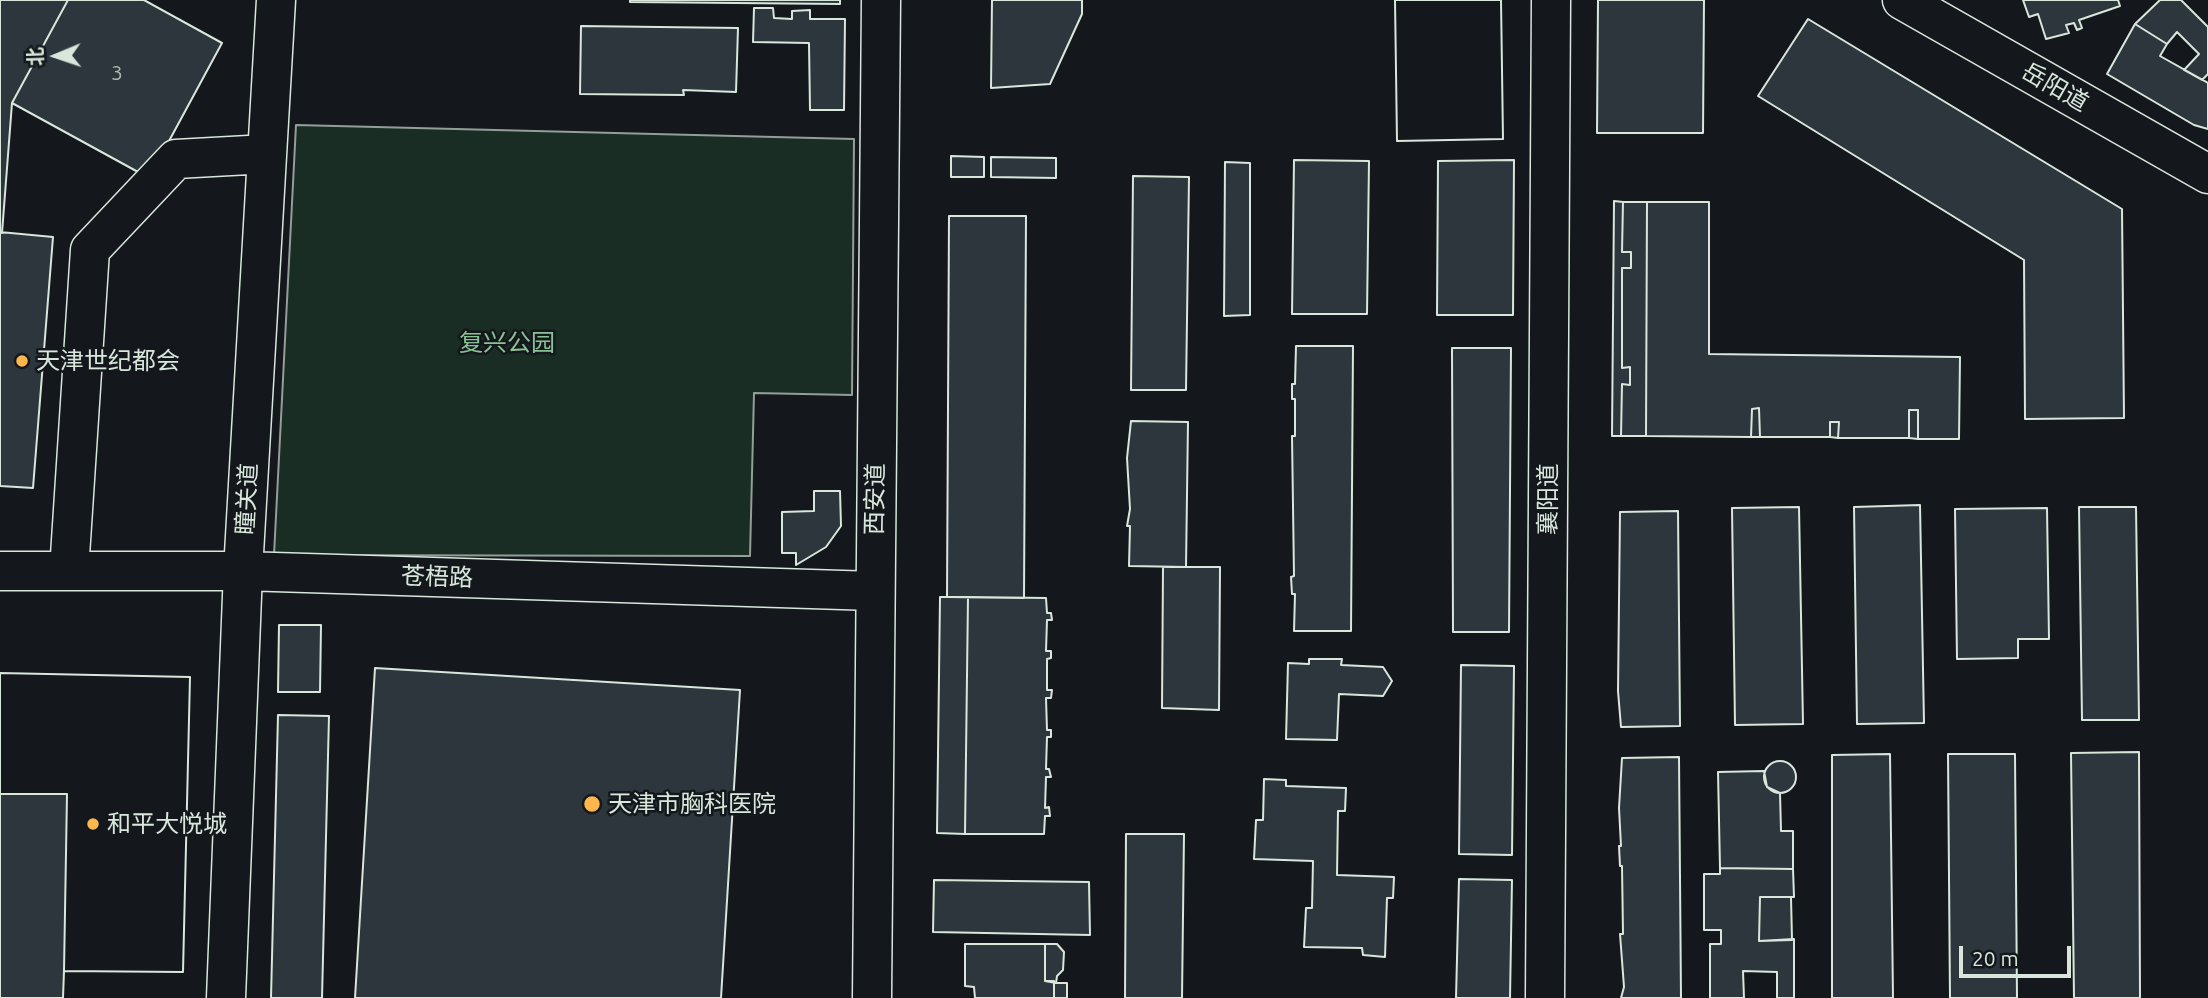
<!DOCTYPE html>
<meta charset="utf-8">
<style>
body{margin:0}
#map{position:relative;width:2208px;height:998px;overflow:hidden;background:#14181c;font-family:Ubuntu,"Noto Sans SC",sans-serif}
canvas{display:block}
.north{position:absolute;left:21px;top:21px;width:70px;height:70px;-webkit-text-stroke:5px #14181c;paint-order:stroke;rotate:268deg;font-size:19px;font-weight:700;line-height:28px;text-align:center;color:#d8e6dc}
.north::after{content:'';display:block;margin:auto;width:24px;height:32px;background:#d8e6dc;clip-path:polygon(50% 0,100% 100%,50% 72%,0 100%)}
.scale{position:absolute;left:1959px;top:946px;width:112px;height:32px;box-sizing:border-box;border:4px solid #d8e6dc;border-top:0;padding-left:9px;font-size:21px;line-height:24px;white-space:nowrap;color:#d8e6dc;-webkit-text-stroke:5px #14181c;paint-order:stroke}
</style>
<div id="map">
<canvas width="2208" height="998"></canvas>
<div class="north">北</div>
<div class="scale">20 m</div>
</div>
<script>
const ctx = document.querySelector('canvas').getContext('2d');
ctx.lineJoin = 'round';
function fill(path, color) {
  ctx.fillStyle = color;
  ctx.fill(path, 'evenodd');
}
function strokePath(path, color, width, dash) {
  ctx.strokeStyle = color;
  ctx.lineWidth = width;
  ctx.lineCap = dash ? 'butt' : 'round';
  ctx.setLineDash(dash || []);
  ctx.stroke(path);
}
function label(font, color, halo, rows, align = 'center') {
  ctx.font = font + ' Ubuntu,"Noto Sans SC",sans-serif';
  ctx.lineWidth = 5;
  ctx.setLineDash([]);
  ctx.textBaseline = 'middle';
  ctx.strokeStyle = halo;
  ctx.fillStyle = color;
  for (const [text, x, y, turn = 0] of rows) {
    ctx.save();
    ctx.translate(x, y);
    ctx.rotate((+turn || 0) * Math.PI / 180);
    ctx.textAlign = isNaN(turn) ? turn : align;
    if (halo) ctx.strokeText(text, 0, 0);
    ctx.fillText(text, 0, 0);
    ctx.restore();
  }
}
const green = new Path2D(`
 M 296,125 L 854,139 L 852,395 L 754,393 L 750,556 L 274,555 Z`);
fill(green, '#1a2d24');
strokePath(green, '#939e99', 2);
const building = new Path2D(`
 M 0,0 L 68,0 L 12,103 L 2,233 L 0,232 Z
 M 68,0 L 144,0 L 222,43 L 149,178 L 12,103 Z
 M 630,0 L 840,0 L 840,4 L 630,2 Z
 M 992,0 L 1082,0 L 1082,14 L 1050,84 L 991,88 Z
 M 1395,0 L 1501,0 L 1503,139 L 1397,141 Z
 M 1395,0 L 1501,0 L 1503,139 L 1397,141 Z
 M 1598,0 L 1704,0 L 1703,133 L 1597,133 Z
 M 2023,0 L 2118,0 L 2120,6 L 2079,20 L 2082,28 L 2077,30 L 2074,23 L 2066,25 L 2069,33 L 2046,39 L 2038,14 L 2029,17 Z
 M 2160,0 L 2181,0 L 2208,27 L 2208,74 L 2202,80 L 2184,70 L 2199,54 L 2177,32 L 2167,44 L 2135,24 Z
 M 754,8 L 773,8 L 774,18 L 792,19 L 792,11 L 810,10 L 810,19 L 845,19 L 844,110 L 810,110 L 809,43 L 753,42 Z
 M 1808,19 L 2122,209 L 2124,418 L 2025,419 L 2024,260 L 1758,96 Z
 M 2135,24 L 2167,44 L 2160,56 L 2208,83 L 2208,129 L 2194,125 L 2107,74 Z
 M 581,26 L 738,28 L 736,92 L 683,90 L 684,95 L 580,94 Z
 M 951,156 L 984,157 L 984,177 L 951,177 Z
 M 991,157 L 1056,158 L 1056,178 L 991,177 Z
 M 1294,160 L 1369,161 L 1367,314 L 1292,314 Z
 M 1514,160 L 1513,315 L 1437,315 L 1438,161 Z
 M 1225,162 L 1250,163 L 1250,315 L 1224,316 Z
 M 1133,176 L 1189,177 L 1186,390 L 1131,390 Z
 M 1614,201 L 1623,202 L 1622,252 L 1631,252 L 1631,268 L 1622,268 L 1622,368 L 1630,367 L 1630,385 L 1622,384 L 1621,436 L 1612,436 Z
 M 1623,202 L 1647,202 L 1646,436 L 1621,436 L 1622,384 L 1630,385 L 1630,367 L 1622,368 L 1622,268 L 1631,268 L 1631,252 L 1622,252 Z
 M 1647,202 L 1709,202 L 1709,354 L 1960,357 L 1959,439 L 1918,439 L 1918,410 L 1909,410 L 1909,438 L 1838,438 L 1839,422 L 1830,422 L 1830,437 L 1760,437 L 1759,408 L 1752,409 L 1751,437 L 1646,436 Z
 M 949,216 L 1026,216 L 1024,598 L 947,597 Z
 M 0,232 L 53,237 L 33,488 L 0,486 Z
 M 1296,346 L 1353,346 L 1351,631 L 1294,631 L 1295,594 L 1292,594 L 1291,577 L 1294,576 L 1292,436 L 1295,436 L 1295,399 L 1292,399 L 1292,384 L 1295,384 Z
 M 1452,348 L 1511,348 L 1509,632 L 1453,632 Z
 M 1759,408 L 1760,437 L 1751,437 L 1752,409 Z
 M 1909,410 L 1918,410 L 1918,439 L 1909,438 Z
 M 1131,421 L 1188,422 L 1186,567 L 1129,566 L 1130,526 L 1127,526 L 1130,509 L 1127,458 Z
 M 1830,422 L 1839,422 L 1838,438 L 1830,437 Z
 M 814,491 L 840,491 L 841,526 L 826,547 L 796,565 L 796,553 L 782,553 L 782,512 L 814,511 Z
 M 1920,505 L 1924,723 L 1857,724 L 1854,507 Z
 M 1799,507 L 1803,724 L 1735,725 L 1732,508 Z
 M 2079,507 L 2136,507 L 2139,720 L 2082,720 Z
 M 2047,508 L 2049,639 L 2018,639 L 2018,658 L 1957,659 L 1955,509 Z
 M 1678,511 L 1680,726 L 1621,727 L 1618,691 L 1620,512 Z
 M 1163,567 L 1220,567 L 1219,710 L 1162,708 Z
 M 940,597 L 968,597 L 965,834 L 937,833 Z
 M 968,597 L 1046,598 L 1047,613 L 1051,613 L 1052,620 L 1047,620 L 1046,651 L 1051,651 L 1051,658 L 1047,659 L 1047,690 L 1052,690 L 1051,698 L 1046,698 L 1047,730 L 1051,730 L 1051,737 L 1047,737 L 1046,769 L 1049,769 L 1051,777 L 1046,777 L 1045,808 L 1049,807 L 1050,816 L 1045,816 L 1044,834 L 965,834 Z
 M 279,625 L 321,625 L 320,692 L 278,692 Z
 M 1309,659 L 1342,659 L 1341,665 L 1383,667 L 1392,681 L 1383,696 L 1339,694 L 1337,740 L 1286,739 L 1288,663 L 1309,664 Z
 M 1461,665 L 1514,666 L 1512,855 L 1459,854 Z
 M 375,668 L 740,690 L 721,998 L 355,998 Z
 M 0,673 L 190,677 L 183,972 L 64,971 L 63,998 L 0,998 Z
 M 0,673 L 190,677 L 183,972 L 64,971 L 67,794 L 0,794 Z
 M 278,715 L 329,716 L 322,998 L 271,998 Z
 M 2139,752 L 2140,998 L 2074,998 L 2071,753 Z
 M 1890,754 L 1893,998 L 1832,998 L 1832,755 Z
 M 1948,754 L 2015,754 L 2017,998 L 1950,998 Z
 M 1679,757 L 1681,998 L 1621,998 L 1624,987 L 1620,934 L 1623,934 L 1622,866 L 1620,866 L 1619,846 L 1621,846 L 1619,808 L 1622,758 Z
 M1764 777a16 16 0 1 1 32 0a16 16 0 1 1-32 0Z
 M 1764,771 L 1767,787 L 1780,793 L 1781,831 L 1793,831 L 1793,869 L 1720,868 L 1718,772 Z
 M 1264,779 L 1286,780 L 1286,786 L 1346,788 L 1345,811 L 1338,811 L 1337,875 L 1394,877 L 1393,898 L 1387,898 L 1385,957 L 1363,955 L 1362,948 L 1304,947 L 1306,908 L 1312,908 L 1313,861 L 1254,859 L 1256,820 L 1263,820 Z
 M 1126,834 L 1184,834 L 1182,998 L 1125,998 Z
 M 1720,868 L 1793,869 L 1794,897 L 1760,897 L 1759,941 L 1794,939 L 1794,998 L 1777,998 L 1777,972 L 1743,971 L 1744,998 L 1710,998 L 1710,944 L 1721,944 L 1721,930 L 1704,930 L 1704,874 L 1720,874 Z
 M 1459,879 L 1512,880 L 1510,998 L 1456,998 Z
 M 934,880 L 1089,882 L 1090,935 L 933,932 Z
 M 1760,897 L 1791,897 L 1792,940 L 1759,941 Z
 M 965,944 L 1045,944 L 1045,981 L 1054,981 L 1054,998 L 975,998 L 974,987 L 965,986 Z
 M 1045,944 L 1057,944 L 1064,952 L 1063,970 L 1057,976 L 1056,983 L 1045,981 Z
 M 1054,983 L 1067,983 L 1067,998 L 1054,998 Z`);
fill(building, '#2c363c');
strokePath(building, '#d8e6dc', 2);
const minor = new Path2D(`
 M 1902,0 L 2208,174
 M 0,571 L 243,571 L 874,591
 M 69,571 L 90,250 L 176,159 L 267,154
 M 226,998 L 243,571 L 276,0
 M 872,998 L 881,0
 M 1545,998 L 1551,0`);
strokePath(minor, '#d8e6dc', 41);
strokePath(minor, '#14181c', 38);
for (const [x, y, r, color] of [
 [22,361,7,"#ffb74d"],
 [592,804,9,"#ffb74d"],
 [93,824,7,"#ffb74d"]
]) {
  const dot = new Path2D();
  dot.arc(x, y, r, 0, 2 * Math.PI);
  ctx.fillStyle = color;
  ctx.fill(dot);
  strokePath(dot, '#14181c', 2.5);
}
label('21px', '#adbab4', null, [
 ["3",117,73]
]);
label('24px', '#d8e6dc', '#14181c', [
 ["岳阳道",2055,87,30],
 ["瞳关道",247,499,-87],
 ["西安道",875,499,-89],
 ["襄阳道",1548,499,-90],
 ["苍梧路",437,577,2]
]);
label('24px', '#8ac095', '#14181c', [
 ["复兴公园",507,343]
]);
label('24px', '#d8e6dc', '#14181c', [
 ["天津世纪都会",36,361],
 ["天津市胸科医院",608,804],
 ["和平大悦城",107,824]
], 'left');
</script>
